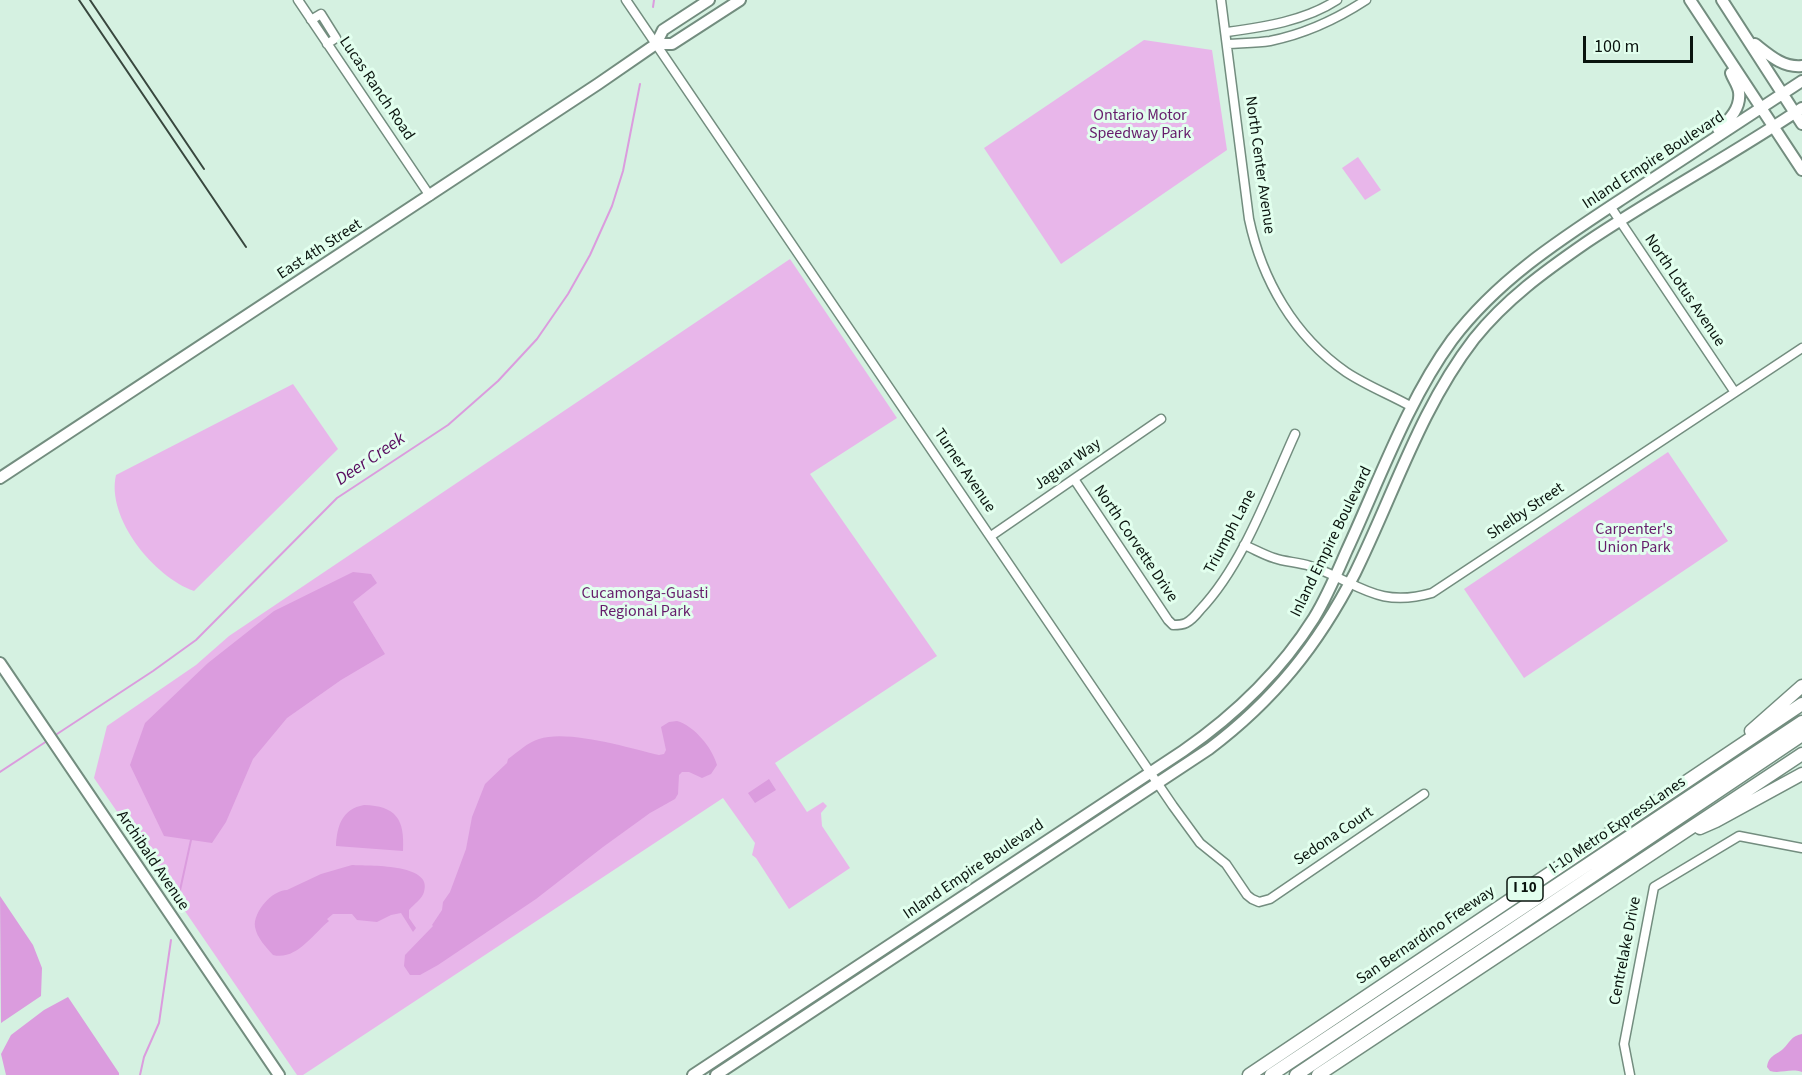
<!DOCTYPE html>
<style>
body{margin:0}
#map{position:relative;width:1802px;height:1075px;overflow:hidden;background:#d5f1e1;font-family:"Source Sans 3",sans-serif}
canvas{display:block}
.scale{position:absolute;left:1583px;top:36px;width:110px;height:27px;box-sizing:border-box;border:3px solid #0a140e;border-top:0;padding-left:8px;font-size:18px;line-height:21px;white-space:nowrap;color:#0a140e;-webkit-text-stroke:4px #e2ffee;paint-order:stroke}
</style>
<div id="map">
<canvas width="1802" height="1075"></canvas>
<div class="scale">100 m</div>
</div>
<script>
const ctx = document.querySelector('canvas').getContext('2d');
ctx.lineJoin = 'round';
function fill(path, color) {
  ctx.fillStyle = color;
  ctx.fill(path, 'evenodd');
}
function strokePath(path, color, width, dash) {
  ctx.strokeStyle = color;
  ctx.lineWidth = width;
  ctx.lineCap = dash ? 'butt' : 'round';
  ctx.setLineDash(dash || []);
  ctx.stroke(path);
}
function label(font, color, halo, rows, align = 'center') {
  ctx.font = font + ' "Source Sans 3",sans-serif';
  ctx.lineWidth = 6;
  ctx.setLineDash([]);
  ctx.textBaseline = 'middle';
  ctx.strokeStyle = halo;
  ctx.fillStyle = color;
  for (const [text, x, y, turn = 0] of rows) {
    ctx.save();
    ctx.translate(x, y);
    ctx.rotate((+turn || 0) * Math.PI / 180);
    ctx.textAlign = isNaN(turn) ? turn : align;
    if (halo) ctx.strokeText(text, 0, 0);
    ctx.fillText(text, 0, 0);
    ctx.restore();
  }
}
fill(new Path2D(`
 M 1144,40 L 1212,50 L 1227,150 L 1061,264 L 984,148 Z
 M 1358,157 L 1381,190 L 1365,200 L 1342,168 Z
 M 790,259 L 897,418 L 810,474 L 937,656 L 775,763 L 807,812 L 823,802 L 827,806 L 821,813 L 822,826 L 850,868 L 789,909 L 756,858 L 752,855 L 755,843 L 723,798 L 303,1075 L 297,1075 L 94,778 L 107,726 L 196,665 L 229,636 Z
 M 293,384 L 338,449 L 194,591 C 154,577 106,518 116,475 Z
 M 1668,452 L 1728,541 L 1524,678 L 1464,589 Z`), '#e8b6ea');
fill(new Path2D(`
 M 353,572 L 371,574 L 377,583 L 353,602 L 385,654 L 341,680 L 287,718 L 253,759 L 226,822 L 212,843 L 164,836 L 130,765 L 145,723 L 208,663 L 274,611 Z
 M 677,721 C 694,726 712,747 717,765 L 711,774 L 702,778 L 689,772 L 682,772 L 679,775 L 678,794 L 675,799 L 650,813 L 603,847 L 536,899 L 438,965 L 420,975 L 410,975 L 404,966 L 405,955 L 433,926 L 432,925 L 442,910 L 443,902 L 450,892 L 466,849 L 472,817 L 485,784 L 507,763 L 508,759 C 518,752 528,742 539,739 C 567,729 630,748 659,755 L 664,754 L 666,750 L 661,727 L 669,722 Z
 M 769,779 L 776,790 L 755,803 L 748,793 Z
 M 364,805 C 396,806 405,819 403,851 L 336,846 C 337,826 342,809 364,805 Z
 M 352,865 C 367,866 434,863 424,892 C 422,899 414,904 409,910 L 409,918 L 416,928 L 413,932 L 401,913 L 391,915 L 377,922 L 357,920 L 352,914 L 333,914 L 327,919 L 329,921 C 313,934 296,961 273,955 C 266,947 257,938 255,927 C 253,912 272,890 287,890 L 321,874 Z
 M 0,896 L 33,945 L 42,968 L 41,996 L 1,1023 Z
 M 68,997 L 119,1073 L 119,1075 L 6,1075 L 1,1054 L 11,1035 L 44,1010 Z
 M 1802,1034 L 1802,1072 C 1790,1068 1781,1074 1770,1071 L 1767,1067 C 1769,1055 1775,1056 1783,1049 C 1790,1042 1791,1036 1802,1034 Z`), '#db9cde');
strokePath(new Path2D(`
 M 653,7 L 654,0
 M 54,736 L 153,671 L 196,640 L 337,498 L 448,425 L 498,381 L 537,339 L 568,294 L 590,255 L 612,206 L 623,171 L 640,84
 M 0,772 L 47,741
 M 177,904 L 191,840
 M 140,1075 L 144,1057 L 159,1023 L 171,940`), '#db9cde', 2);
const minor = new Path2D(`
 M 298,0 L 430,196
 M 626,0 L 1173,806 L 1200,843 L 1226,864 L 1247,895 L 1252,899 L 1259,902 L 1270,899 L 1424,794
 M 1221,0 L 1249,219 C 1262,280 1294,336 1346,372 C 1367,386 1391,395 1412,407
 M 311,20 L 321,14 L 336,38 L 327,44
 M 1227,32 C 1264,27 1305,21 1337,0
 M 1228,44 C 1242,43 1257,43 1270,41 C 1305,34 1337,19 1366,0
 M 1610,206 L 1734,391
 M 1074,479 L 1168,620 L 1173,625 C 1178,625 1182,625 1186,623 C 1192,620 1196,615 1200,610 C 1243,565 1269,491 1295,434
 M 991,536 L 1161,419
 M 1244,545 C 1254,549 1264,555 1274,558 C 1285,562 1298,562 1310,566 C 1358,582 1376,609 1432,593 L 1802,348
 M 1630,1075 L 1624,1044 L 1654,887 L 1739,836 L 1802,848`);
const major = new Path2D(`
 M 1690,0 L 1802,170
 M 1722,0 L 1802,124
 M 656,44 L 672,44 L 740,0
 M 1755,44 C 1769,55 1783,68 1802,66
 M 1718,129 C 1730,120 1741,108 1739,92 C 1738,85 1733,79 1731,73
 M 0,478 L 598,84 L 656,44 L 663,30 L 709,0
 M 0,663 L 279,1075
 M 693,1075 L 1183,751 C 1235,715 1280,672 1314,618 C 1327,597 1337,573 1347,550 C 1378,483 1408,400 1452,340 C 1498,279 1561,239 1625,197 C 1684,158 1743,120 1802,81
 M 716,1075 L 1209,749 C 1274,700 1318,645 1355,573 C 1394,494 1420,409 1474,339 C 1506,299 1545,271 1587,242 C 1657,195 1732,155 1802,108`);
const highway = new Path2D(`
 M 1751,731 L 1802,686
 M 1700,828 L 1716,821 L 1802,774
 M 1249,1075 L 1802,704
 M 1271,1075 L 1802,722
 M 1296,1075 L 1802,735
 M 1318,1075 L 1802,754`);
strokePath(minor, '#738d7f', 11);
strokePath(major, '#738d7f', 14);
strokePath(highway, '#738d7f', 15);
strokePath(minor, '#fff', 8);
strokePath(major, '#fff', 10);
strokePath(highway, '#fff', 12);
strokePath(new Path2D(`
 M 79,0 L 246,247
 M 90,0 L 204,169`), '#38473e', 2);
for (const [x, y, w] of [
 [1525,889,36]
]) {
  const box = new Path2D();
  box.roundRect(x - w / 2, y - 12, w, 24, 4.5);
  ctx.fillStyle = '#e2ffee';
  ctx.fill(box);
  strokePath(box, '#0a140e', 1.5);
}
label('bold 15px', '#0a140e', null, [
 ["I 10",1525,889]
]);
label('16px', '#0a140e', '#e2ffee', [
 ["Lucas Ranch Road",376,89,56],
 ["Inland Empire Boulevard",1654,161,-33],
 ["North Center Avenue",1259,165,82],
 ["East 4th Street",320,250,-33],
 ["North Lotus Avenue",1684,291,56],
 ["Jaguar Way",1068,465,-35],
 ["Turner Avenue",964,471,56],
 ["Shelby Street",1526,512,-34],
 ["Triumph Lane",1231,532,-62],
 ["Inland Empire Boulevard",1332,542,-64],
 ["North Corvette Drive",1135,544,56],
 ["I-10 Metro ExpressLanes",1618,826,-34],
 ["Sedona Court",1334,837,-34],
 ["Archibald Avenue",152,861,56],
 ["Inland Empire Boulevard",974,870,-34],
 ["San Bernardino Freeway",1426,936,-34],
 ["Centrelake Drive",1626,951,-79]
]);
label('16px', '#661c6b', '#e2ffee', [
 ["Ontario Motor",1140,116],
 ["Speedway Park",1140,134],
 ["Carpenter's",1634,530],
 ["Union Park",1634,548],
 ["Cucamonga-Guasti",645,594],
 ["Regional Park",645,612]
]);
label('italic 18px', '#5a0e60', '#e2ffee', [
 ["Deer Creek",371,460,-34]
]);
</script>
